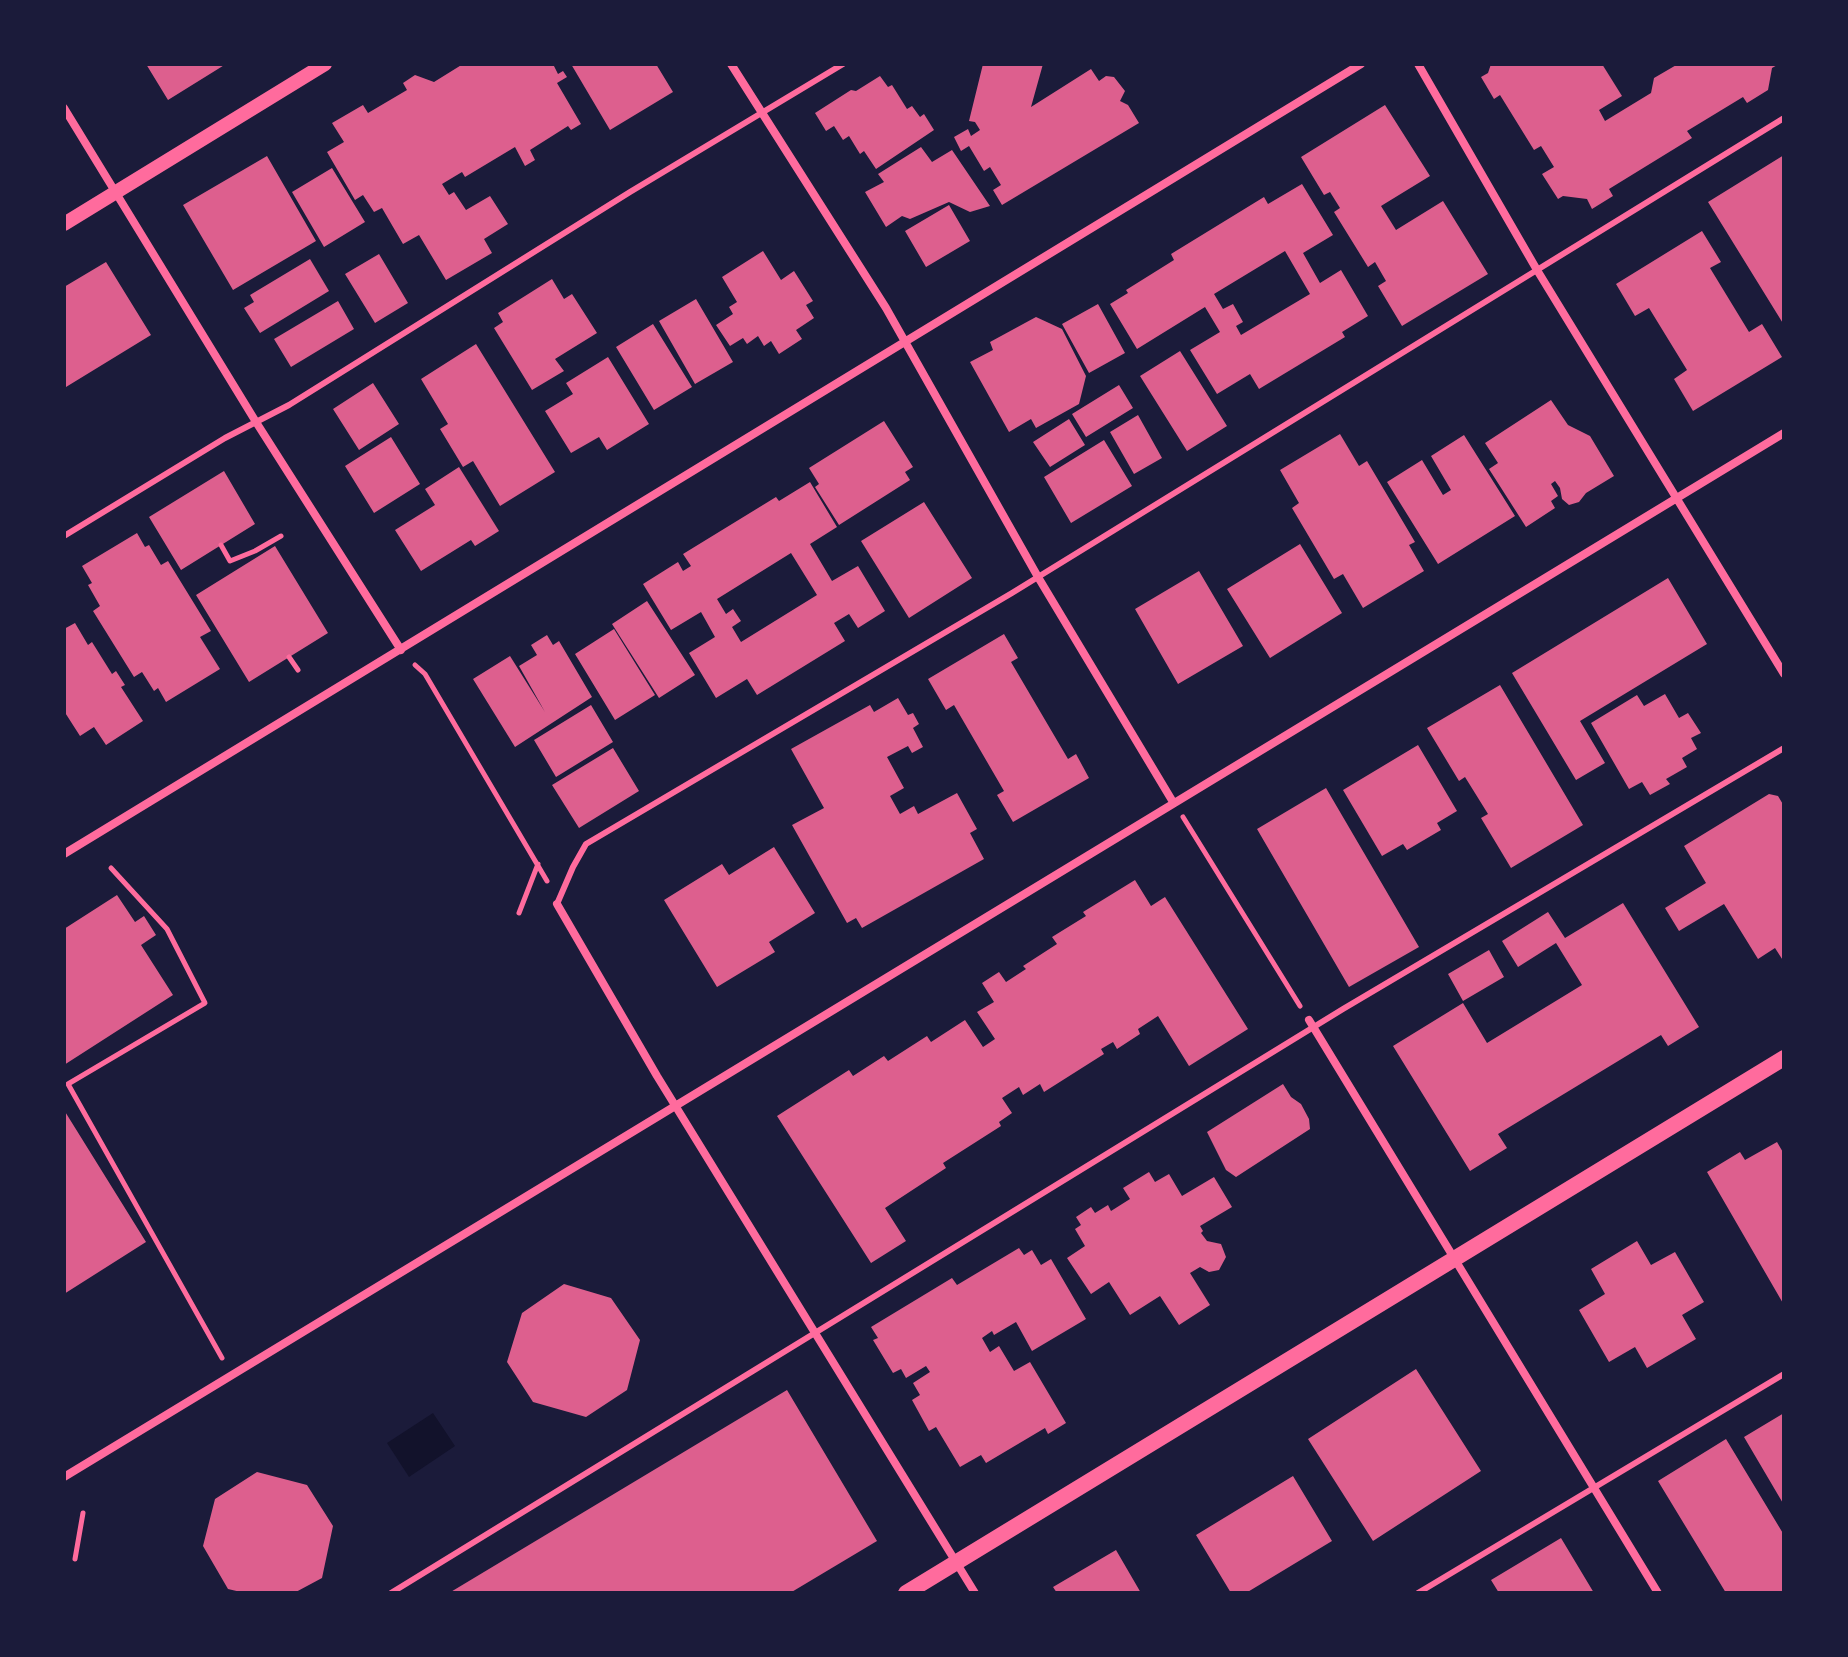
<!DOCTYPE html>
<style>
body{margin:0}
#map{position:relative;width:1848px;height:1657px;overflow:hidden;background:#1b1b3a;font-family:Poppins,sans-serif}
canvas{display:block}
.frame{position:absolute;inset:0;border:66px solid #1b1b3a;pointer-events:none}
</style>
<div id="map">
<canvas width="1848" height="1657"></canvas>
<div class="frame"></div>
</div>
<script>
const ctx = document.querySelector('canvas').getContext('2d');
ctx.lineJoin = 'round';
function fill(path, color) {
  ctx.fillStyle = color;
  ctx.fill(path, 'evenodd');
}
function strokePath(path, color, width, dash) {
  ctx.strokeStyle = color;
  ctx.lineWidth = width;
  ctx.lineCap = dash ? 'butt' : 'round';
  ctx.setLineDash(dash || []);
  ctx.stroke(path);
}
fill(new Path2D(`
 M 433,1413 L 455,1446 L 409,1477 L 387,1443 Z`), '#12122b');
fill(new Path2D(`
 M 146,64 L 226,64 L 168,100 Z
 M 463,64 L 553,64 L 558,74 L 563,71 L 567,77 L 557,83 L 581,124 L 571,130 L 568,126 L 530,150 L 535,160 L 525,166 L 515,147 L 465,177 L 462,172 L 442,184 L 449,195 L 454,192 L 466,210 L 490,196 L 508,224 L 484,239 L 492,253 L 446,280 L 419,235 L 403,244 L 382,208 L 374,212 L 363,195 L 355,200 L 327,152 L 344,142 L 332,123 L 363,105 L 368,113 L 407,90 L 403,83 L 415,75 L 434,82 Z
 M 571,64 L 656,64 L 673,92 L 610,130 Z
 M 983,64 L 1043,64 L 1031,107 L 1091,69 L 1099,81 L 1106,76 L 1114,77 L 1125,91 L 1120,101 L 1128,105 L 1139,123 L 1002,205 L 993,190 L 1001,185 L 990,167 L 984,171 L 969,146 L 961,151 L 954,137 L 968,129 L 971,136 L 980,130 L 975,122 L 969,121 Z
 M 1491,64 L 1602,64 L 1622,96 L 1599,110 L 1605,121 L 1651,93 L 1654,78 L 1678,64 L 1779,64 L 1772,68 L 1768,90 L 1747,103 L 1743,97 L 1687,131 L 1692,138 L 1609,189 L 1613,196 L 1592,209 L 1587,199 L 1563,196 L 1558,199 L 1542,174 L 1554,167 L 1541,146 L 1534,150 L 1500,95 L 1494,99 L 1481,77 L 1488,73 Z
 M 880,76 L 888,87 L 892,85 L 907,109 L 912,106 L 920,117 L 924,114 L 934,130 L 876,169 L 864,151 L 860,154 L 849,136 L 843,140 L 834,126 L 826,131 L 815,113 L 851,90 L 856,91 Z
 M 1385,105 L 1430,176 L 1381,206 L 1396,230 L 1443,201 L 1488,274 L 1402,326 L 1378,286 L 1386,281 L 1375,262 L 1368,267 L 1334,212 L 1340,208 L 1330,192 L 1324,195 L 1301,157 Z
 M 921,147 L 932,162 L 952,150 L 990,206 L 970,212 L 949,202 L 910,219 L 902,216 L 886,227 L 865,192 L 884,182 L 878,174 Z
 M 1784,155 L 1784,325 L 1708,202 Z
 M 267,156 L 316,241 L 233,290 L 183,205 Z
 M 332,168 L 365,222 L 324,247 L 292,192 Z
 M 1302,184 L 1333,235 L 1303,253 L 1320,283 L 1341,270 L 1368,316 L 1342,332 L 1345,337 L 1259,389 L 1250,374 L 1217,394 L 1190,350 L 1220,332 L 1205,307 L 1137,349 L 1110,304 L 1128,293 L 1126,290 L 1174,260 L 1171,254 L 1264,197 L 1268,204 ZM 1285,251 L 1310,294 L 1241,335 L 1236,326 L 1243,322 L 1233,304 L 1223,309 L 1214,294 Z
 M 949,205 L 970,241 L 926,267 L 905,231 Z
 M 1702,231 L 1721,262 L 1710,268 L 1749,332 L 1762,324 L 1782,357 L 1693,411 L 1674,379 L 1687,370 L 1649,308 L 1635,316 L 1616,284 Z
 M 763,251 L 781,280 L 794,271 L 813,301 L 806,305 L 814,318 L 796,330 L 802,339 L 779,354 L 771,341 L 764,346 L 758,336 L 747,344 L 743,338 L 730,346 L 716,325 L 733,314 L 729,307 L 737,302 L 722,277 Z
 M 379,254 L 408,303 L 375,323 L 345,274 Z
 M 310,259 L 329,291 L 260,333 L 244,308 L 254,302 L 250,295 Z
 M 106,262 L 151,335 L 66,387 L 64,287 Z
 M 552,279 L 564,299 L 572,294 L 597,333 L 555,359 L 564,371 L 532,390 L 494,328 L 503,322 L 498,313 Z
 M 696,299 L 733,362 L 695,384 L 659,321 Z
 M 338,301 L 354,329 L 291,367 L 274,339 Z
 M 1098,304 L 1125,353 L 1089,373 L 1062,324 Z
 M 1036,317 L 1062,329 L 1086,376 L 1079,404 L 1036,428 L 1031,419 L 1009,432 L 970,362 L 993,350 L 990,342 Z
 M 653,324 L 692,387 L 654,410 L 616,347 Z
 M 476,344 L 555,472 L 500,506 L 473,461 L 463,467 L 440,429 L 448,424 L 421,379 Z
 M 1180,351 L 1227,426 L 1187,451 L 1140,376 Z
 M 608,357 L 649,424 L 607,450 L 599,437 L 571,453 L 545,411 L 573,394 L 566,383 Z
 M 373,383 L 399,424 L 359,450 L 333,409 Z
 M 1119,385 L 1133,408 L 1086,437 L 1072,414 Z
 M 1551,400 L 1568,425 L 1590,436 L 1614,476 L 1586,493 L 1579,502 L 1569,505 L 1562,499 L 1560,488 L 1555,481 L 1551,484 L 1558,496 L 1551,501 L 1555,508 L 1526,527 L 1489,469 L 1498,463 L 1485,443 Z
 M 1138,415 L 1162,458 L 1134,474 L 1110,432 Z
 M 1069,419 L 1085,445 L 1050,467 L 1033,442 Z
 M 884,421 L 913,467 L 905,472 L 910,480 L 839,525 L 815,487 L 819,484 L 809,468 Z
 M 1340,434 L 1359,466 L 1367,461 L 1415,542 L 1409,545 L 1424,571 L 1363,608 L 1343,574 L 1334,579 L 1292,508 L 1299,503 L 1280,470 Z
 M 1464,435 L 1515,516 L 1438,564 L 1387,482 L 1422,460 L 1443,495 L 1451,490 L 1431,456 Z
 M 391,437 L 420,484 L 374,513 L 345,466 Z
 M 1104,440 L 1132,486 L 1071,523 L 1044,477 Z
 M 459,467 L 499,531 L 475,546 L 471,540 L 421,571 L 395,530 L 435,505 L 425,489 Z
 M 224,471 L 255,524 L 181,570 L 149,517 Z
 M 810,482 L 837,527 L 810,544 L 832,581 L 858,566 L 885,611 L 858,628 L 849,614 L 834,623 L 845,641 L 757,695 L 747,679 L 716,698 L 689,653 L 715,637 L 701,612 L 671,630 L 643,584 L 678,562 L 683,571 L 691,566 L 683,554 L 776,497 L 779,501 ZM 791,553 L 817,595 L 741,642 L 732,627 L 741,621 L 733,609 L 726,614 L 717,599 Z
 M 924,502 L 972,578 L 909,618 L 861,541 Z
 M 137,533 L 145,547 L 149,545 L 161,565 L 168,561 L 211,631 L 200,637 L 220,669 L 166,702 L 158,688 L 154,691 L 142,672 L 134,677 L 93,611 L 100,606 L 88,585 L 92,583 L 82,566 Z
 M 1300,544 L 1342,613 L 1270,658 L 1227,589 Z
 M 275,546 L 328,633 L 249,682 L 196,595 Z
 M 1199,571 L 1243,646 L 1178,684 L 1135,609 Z
 M 1668,578 L 1707,644 L 1580,721 L 1605,763 L 1576,780 L 1512,673 Z
 M 647,601 L 695,675 L 659,698 L 612,624 Z
 M 75,623 L 88,645 L 92,642 L 112,674 L 116,671 L 125,685 L 121,687 L 143,721 L 106,745 L 94,727 L 80,736 L 64,711 L 64,629 Z
 M 614,629 L 655,695 L 615,720 L 575,654 Z
 M 1004,634 L 1018,658 L 1011,662 L 1068,759 L 1076,754 L 1089,778 L 1013,822 L 997,795 L 1004,791 L 954,705 L 946,710 L 928,679 Z
 M 547,635 L 553,645 L 559,641 L 592,697 L 515,747 L 473,679 L 510,656 L 545,712 L 519,666 L 537,655 L 531,645 Z
 M 1500,685 L 1583,825 L 1511,868 L 1481,818 L 1488,814 L 1465,777 L 1459,781 L 1427,728 Z
 M 1665,694 L 1679,718 L 1688,713 L 1701,733 L 1691,738 L 1697,749 L 1682,758 L 1687,767 L 1666,779 L 1670,784 L 1650,795 L 1642,782 L 1629,789 L 1591,723 L 1637,695 L 1644,706 Z
 M 898,698 L 908,715 L 913,713 L 919,724 L 913,728 L 923,747 L 912,753 L 908,746 L 887,757 L 904,788 L 890,796 L 900,814 L 914,806 L 918,814 L 957,793 L 977,829 L 970,833 L 984,859 L 862,928 L 856,918 L 847,923 L 792,825 L 824,808 L 791,749 L 870,705 L 874,712 Z
 M 591,705 L 613,742 L 556,777 L 534,740 Z
 M 1418,745 L 1457,811 L 1437,823 L 1441,830 L 1407,850 L 1403,844 L 1382,856 L 1343,790 Z
 M 613,748 L 639,791 L 579,828 L 552,785 Z
 M 1326,788 L 1419,947 L 1349,987 L 1257,829 Z
 M 1769,794 L 1778,796 L 1784,806 L 1784,962 L 1775,948 L 1758,959 L 1724,904 L 1679,931 L 1665,908 L 1706,883 L 1684,846 Z
 M 774,847 L 815,913 L 769,942 L 775,952 L 717,987 L 664,900 L 722,864 L 729,875 Z
 M 1135,880 L 1151,906 L 1165,897 L 1248,1029 L 1189,1066 L 1158,1016 L 1138,1029 L 1140,1034 L 1117,1049 L 1113,1042 L 1101,1049 L 1104,1054 L 1044,1092 L 1040,1084 L 1023,1095 L 1019,1087 L 1002,1098 L 1012,1113 L 999,1122 L 1001,1126 L 943,1163 L 946,1168 L 885,1208 L 906,1241 L 871,1263 L 777,1116 L 849,1070 L 853,1076 L 884,1056 L 888,1061 L 927,1036 L 931,1042 L 965,1020 L 983,1047 L 995,1039 L 977,1012 L 994,1002 L 982,983 L 999,972 L 1006,982 L 1026,969 L 1023,966 L 1057,944 L 1052,937 L 1086,916 L 1083,912 Z
 M 117,895 L 135,922 L 144,916 L 156,935 L 141,945 L 173,995 L 64,1065 L 64,929 Z
 M 1623,903 L 1699,1027 L 1668,1046 L 1661,1035 L 1498,1134 L 1507,1148 L 1470,1171 L 1393,1046 L 1463,1003 L 1487,1043 L 1582,985 L 1556,943 L 1518,967 L 1502,941 L 1548,912 L 1565,938 Z
 M 1489,950 L 1504,977 L 1463,1001 L 1448,974 Z
 M 1283,1084 L 1291,1097 L 1301,1104 L 1309,1119 L 1310,1129 L 1236,1177 L 1226,1170 L 1207,1132 Z
 M 64,1110 L 146,1242 L 64,1294 Z
 M 1777,1142 L 1784,1154 L 1784,1305 L 1707,1172 L 1740,1152 L 1745,1160 Z
 M 1149,1172 L 1155,1182 L 1169,1174 L 1182,1196 L 1214,1177 L 1232,1207 L 1200,1226 L 1203,1231 L 1201,1233 L 1207,1241 L 1221,1244 L 1226,1257 L 1219,1270 L 1209,1272 L 1200,1267 L 1190,1273 L 1210,1305 L 1179,1325 L 1160,1296 L 1130,1315 L 1109,1282 L 1091,1294 L 1067,1258 L 1085,1246 L 1075,1229 L 1081,1225 L 1076,1217 L 1091,1207 L 1095,1213 L 1108,1205 L 1111,1211 L 1130,1199 L 1123,1188 Z
 M 1637,1241 L 1651,1265 L 1675,1252 L 1704,1302 L 1682,1315 L 1696,1339 L 1647,1368 L 1635,1347 L 1609,1362 L 1579,1310 L 1605,1294 L 1591,1269 Z
 M 1019,1248 L 1024,1255 L 1032,1250 L 1041,1265 L 1051,1259 L 1086,1319 L 1032,1351 L 1016,1322 L 994,1335 L 992,1331 L 982,1338 L 990,1352 L 999,1346 L 1014,1371 L 1030,1362 L 1066,1423 L 1048,1434 L 1045,1428 L 986,1463 L 981,1455 L 960,1467 L 936,1427 L 929,1431 L 912,1400 L 920,1395 L 913,1383 L 930,1372 L 926,1366 L 906,1378 L 901,1369 L 893,1373 L 873,1340 L 878,1338 L 871,1327 L 952,1278 L 957,1285 Z
 M 564,1284 L 611,1298 L 640,1340 L 627,1390 L 586,1417 L 533,1402 L 507,1362 L 522,1313 Z
 M 1416,1369 L 1481,1471 L 1373,1541 L 1308,1439 Z
 M 787,1390 L 877,1541 L 790,1593 L 449,1593 Z
 M 1784,1413 L 1784,1505 L 1744,1437 Z
 M 1726,1439 L 1784,1535 L 1784,1593 L 1726,1593 L 1658,1481 Z
 M 257,1472 L 307,1485 L 333,1526 L 322,1578 L 294,1593 L 245,1593 L 228,1589 L 203,1546 L 215,1499 Z
 M 1293,1476 L 1332,1541 L 1246,1593 L 1231,1593 L 1196,1535 Z
 M 1561,1538 L 1594,1593 L 1499,1593 L 1491,1580 Z
 M 1116,1550 L 1141,1593 L 1057,1593 L 1053,1587 Z`), '#dd5f8e');
strokePath(new Path2D(`
 M 221,545 L 230,561 L 255,551 L 281,536
 M 289,657 L 298,670
 M 415,665 L 425,674 L 547,881
 M 1183,817 L 1300,1006
 M 111,868 L 167,929 L 205,1003 L 68,1084 L 222,1358
 M 519,913 L 538,864
 M 75,1559 L 83,1513`), '#ff6b9d', 5);
strokePath(new Path2D(`
 M 64,536 L 225,438 L 289,405 L 630,192 L 843,64
 M 557,904 L 573,867 L 586,844 L 1012,593 L 1784,118
 M 391,1593 L 1343,1009 L 1784,748
 M 1418,1593 L 1784,1374`), '#ff6b9d', 6);
strokePath(new Path2D(`
 M 731,64 L 886,308 L 1038,577 L 1173,802
 M 1418,64 L 1537,270 L 1784,674
 M 64,108 L 256,422 L 401,650
 M 64,854 L 1361,64
 M 557,904 L 657,1076 L 975,1593
 M 1309,1020 L 1658,1593
 M 64,1477 L 1784,433`), '#ff6b9d', 8);
strokePath(new Path2D(`
 M 64,224 L 325,64`), '#ff6b9d', 14);
strokePath(new Path2D(`
 M 906,1593 L 1784,1058`), '#ff6b9d', 16);
</script>
